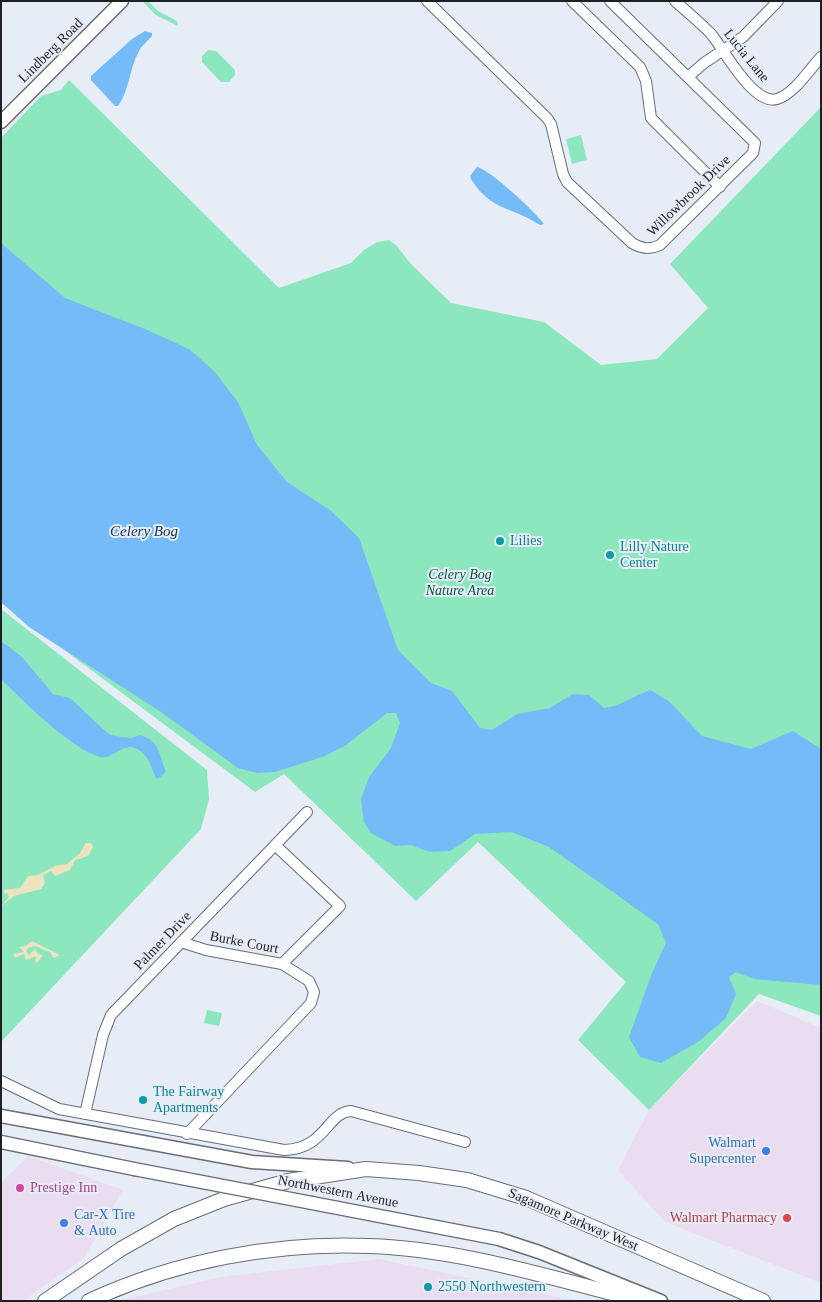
<!DOCTYPE html>
<style>
body{margin:0}
#map{position:relative;width:822px;height:1302px;overflow:hidden;background:#e7edf6;font-family:"Times New Roman",serif}
canvas{display:block}
.frame{position:absolute;inset:0;border:2px solid #1d1f22;pointer-events:none}
</style>
<div id="map">
<canvas width="822" height="1302"></canvas>
<div class="frame"></div>
</div>
<script>
const ctx = document.querySelector('canvas').getContext('2d');
ctx.lineJoin = 'round';
function fill(path, color) {
  ctx.fillStyle = color;
  ctx.fill(path, 'evenodd');
}
function strokePath(path, color, width, dash) {
  ctx.strokeStyle = color;
  ctx.lineWidth = width;
  ctx.lineCap = dash ? 'butt' : 'round';
  ctx.setLineDash(dash || []);
  ctx.stroke(path);
}
function label(font, color, halo, rows, align = 'center') {
  ctx.font = font + ' "Times New Roman",serif';
  ctx.lineWidth = 4;
  ctx.setLineDash([]);
  ctx.textBaseline = 'middle';
  ctx.strokeStyle = halo;
  ctx.fillStyle = color;
  for (const [text, x, y, turn = 0] of rows) {
    ctx.save();
    ctx.translate(x, y);
    ctx.rotate((+turn || 0) * Math.PI / 180);
    ctx.textAlign = isNaN(turn) ? turn : align;
    if (halo) ctx.strokeText(text, 0, 0);
    ctx.fillText(text, 0, 0);
    ctx.restore();
  }
}
fill(new Path2D(`
 M 757,1001 L 821,1028 L 821,1283 L 665,1222 L 618,1170 L 649,1110 Z
 M 28,1156 L 123,1190 L 84,1258 L 23,1301 L 1,1301 L 1,1183 Z
 M 379,1259 L 578,1301 L 118,1301 L 220,1277 Z`), '#ebddf0');
fill(new Path2D(`
 M 148,1 L 158,11 L 177,21 L 178,26 L 156,15 L 144,3 L 144,1 Z
 M 208,50 L 216,51 L 235,70 L 235,75 L 229,82 L 221,82 L 202,62 L 202,56 Z
 M 69,80 L 279,288 L 351,263 L 364,250 L 377,242 L 389,240 L 396,245 L 411,264 L 451,303 L 544,322 L 601,365 L 657,359 L 708,308 L 670,264 L 821,107 L 821,1016 L 759,994 L 649,1110 L 578,1040 L 626,982 L 478,842 L 416,901 L 284,774 L 255,792 L 1,603 L 1,138 L 41,96 L 61,90 Z
 M 581,135 L 587,160 L 572,164 L 566,139 Z
 M 1,609 L 207,770 L 209,799 L 201,829 L 1,1042 Z
 M 207,1010 L 222,1013 L 219,1026 L 204,1023 Z`), '#8de7be');
fill(new Path2D(`
 M 86,843 L 91,843 L 93,847 L 88,856 L 75,860 L 70,870 L 55,876 L 51,871 L 43,875 L 45,883 L 41,889 L 14,896 L 1,906 L 9,897 L 7,893 L 4,894 L 4,890 L 20,888 L 28,876 L 38,875 L 55,866 L 67,864 L 80,853 Z
 M 32,941 L 60,955 L 54,958 L 50,952 L 35,946 L 28,948 L 26,951 L 29,955 L 35,949 L 38,954 L 43,955 L 37,963 L 35,962 L 36,956 L 26,960 L 24,954 L 14,958 L 14,954 L 24,952 L 19,947 L 25,946 Z`), '#ede3be');
fill(new Path2D(`
 M 145,31 L 152,33 L 152,36 C 148,41 142,45 139,51 C 129,69 130,89 118,106 L 115,106 L 91,80 L 91,76 L 132,39 Z
 M 477,167 C 488,168 537,213 544,224 L 540,225 C 511,206 492,212 471,179 L 470,176 Z
 M 1,243 L 65,298 L 145,329 L 189,349 L 214,371 L 238,402 L 257,445 L 287,482 L 330,510 L 359,538 L 398,650 L 431,683 L 452,691 L 480,728 L 492,730 L 517,714 L 550,708 L 573,694 L 589,695 L 604,708 C 621,706 633,696 650,690 L 669,701 L 702,736 L 751,749 L 793,731 L 821,749 L 821,985 L 754,979 L 736,972 L 729,977 L 736,994 L 726,1018 L 698,1042 L 661,1063 L 640,1057 L 629,1037 L 652,973 L 666,943 L 658,924 L 549,847 L 511,832 L 475,834 L 450,851 L 430,852 L 410,845 L 395,846 L 371,833 L 364,822 L 361,799 L 369,777 L 391,748 L 400,723 L 396,713 L 387,713 L 346,745 L 325,756 L 275,772 L 257,773 L 238,768 L 161,712 L 29,627 L 1,602 Z
 M 1,641 L 22,657 L 53,694 L 70,698 L 103,729 L 111,735 L 122,737 L 131,738 L 140,735 C 160,741 159,754 166,772 L 158,779 L 156,778 C 151,767 148,753 135,748 C 122,743 112,760 100,757 C 71,749 23,701 1,679 Z`), '#74bbf7');
const minor = new Path2D(`
 M 427,1 L 547,118 L 551,124 L 563,174 L 567,182 L 632,243 C 642,249 650,250 660,245 L 753,153 L 755,143 L 610,1
 M 572,1 L 640,67 L 646,81 L 651,118 L 720,187
 M 675,1 C 687,12 701,23 712,35 C 724,50 754,106 777,99 C 794,94 809,70 821,57
 M 688,77 L 704,63 L 743,37 L 778,1
 M 181,942 L 206,950 L 282,964 L 340,906 L 275,845
 M 1,1081 L 59,1109 L 284,1150 C 326,1149 327,1112 351,1111 L 465,1142
 M 85,1114 L 103,1035 L 111,1015 L 307,812
 M 187,1134 L 311,1003 L 314,992 L 309,981 L 282,964`);
const major = new Path2D(`
 M 1,122 L 122,1
 M 1,1116 L 252,1162 L 348,1168
 M 1,1142 L 134,1169
 M 312,1203 L 499,1239 L 539,1252 L 661,1301`);
const highway = new Path2D(`
 M 45,1301 L 121,1249 L 174,1219 L 224,1199 L 288,1181 L 366,1169 L 419,1173 L 467,1180 L 526,1198 L 763,1301
 M 89,1301 C 175,1261 274,1242 369,1246 C 462,1249 554,1279 643,1301`);
strokePath(minor, '#686d75', 12);
strokePath(major, '#686d75', 15);
strokePath(highway, '#686d75', 16);
strokePath(minor, '#fff', 10);
strokePath(major, '#fff', 12);
strokePath(highway, '#fff', 14);
const majorBridge = new Path2D(`
 M 134,1169 L 312,1203`);
strokePath(majorBridge, '#686d75', 15, []);
strokePath(majorBridge, '#fff', 12);
for (const [x, y, r, color] of [
 [500,541,5,"#0f9aa8"],
 [610,555,5,"#0f9aa8"],
 [143,1100,5,"#0f9aa8"],
 [766,1151,5,"#3f7fe0"],
 [20,1188,5,"#d1479c"],
 [787,1218,5,"#e0444e"],
 [64,1223,5,"#3f7fe0"],
 [428,1287,5,"#0f9aa8"]
]) {
  const dot = new Path2D();
  dot.arc(x, y, r, 0, 2 * Math.PI);
  ctx.fillStyle = color;
  ctx.fill(dot);
  strokePath(dot, '#e7edf6', 2);
}
label('14px', '#1d1f22', '#e7edf6', [
 ["Lindberg Road",51,51,-45],
 ["Lucia Lane",746,56,51],
 ["Willowbrook Drive",689,196,-44],
 ["Palmer Drive",163,941,-46],
 ["Burke Court",244,943,11],
 ["Northwestern Avenue",338,1192,11],
 ["Sagamore Parkway West",573,1220,23]
]);
label('14px', '#0d838f', '#e7edf6', [
 ["Lilies",510,541],
 ["Lilly Nature",620,547],
 ["Center",620,563],
 ["The Fairway",153,1092],
 ["Apartments",153,1108],
 ["2550 Northwestern",438,1287]
], 'left');
label('italic 14px', '#03573c', '#e7edf6', [
 ["Celery Bog",460,575],
 ["Nature Area",460,591]
]);
label('14px', '#366cbe', '#e7edf6', [
 ["Walmart",756,1143],
 ["Supercenter",756,1159],
 ["Car-X Tire",74,1215,"left"],
 ["& Auto",74,1231,"left"]
], 'right');
label('14px', '#b23c85', '#e7edf6', [
 ["Prestige Inn",30,1188]
], 'left');
label('14px', '#be3a42', '#e7edf6', [
 ["Walmart Pharmacy",777,1218]
], 'right');
label('italic 15px', '#15344c', '#e7edf6', [
 ["Celery Bog",144,532]
]);
</script>
